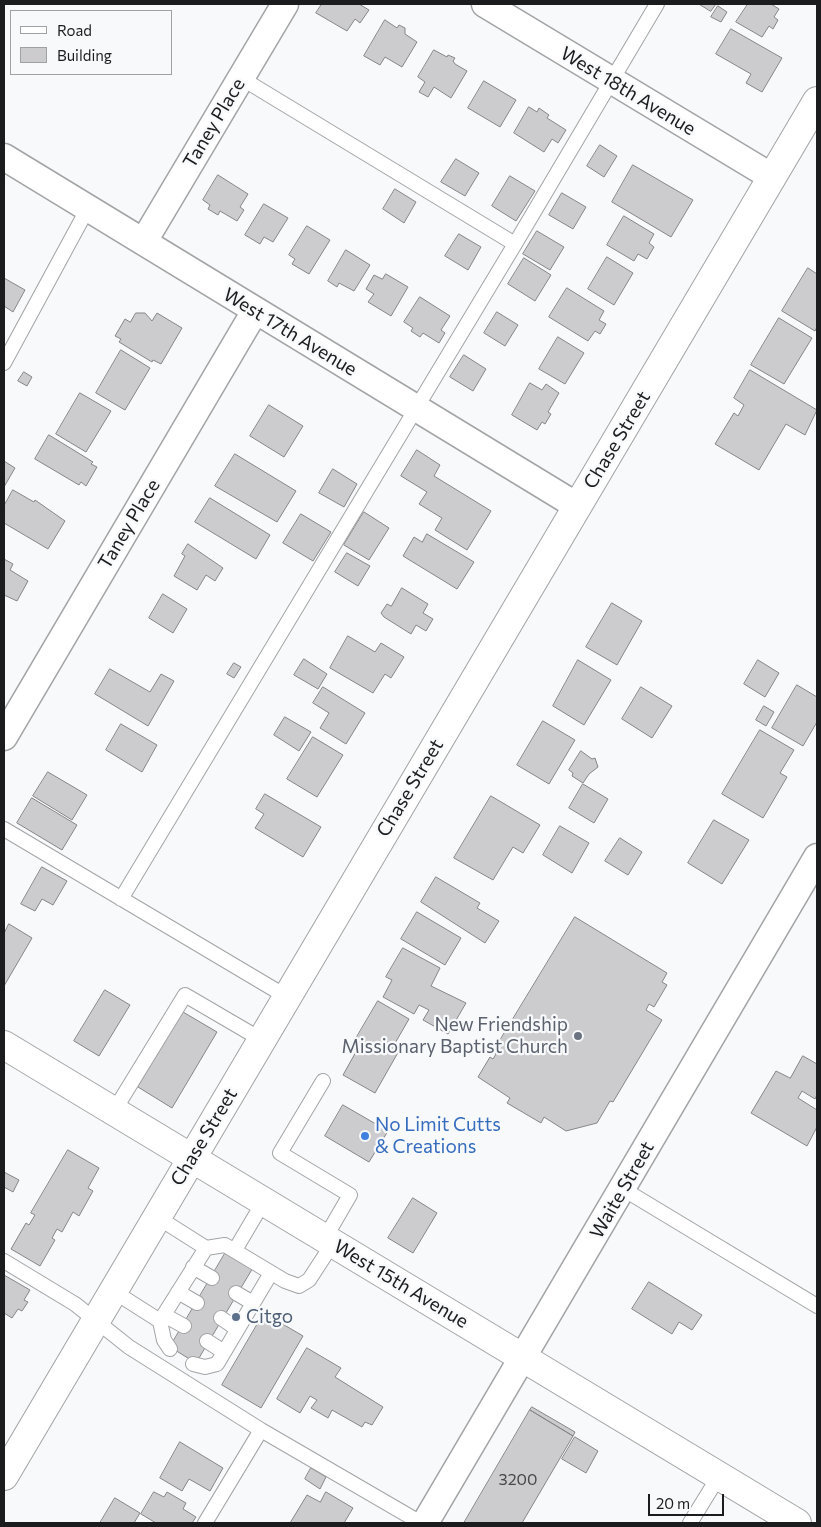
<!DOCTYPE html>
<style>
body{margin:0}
#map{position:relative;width:821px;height:1527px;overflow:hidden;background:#f7f9fb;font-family:Commissioner,sans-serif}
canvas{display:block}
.frame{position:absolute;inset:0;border:5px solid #1b1c1d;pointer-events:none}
.legend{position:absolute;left:10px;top:10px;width:162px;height:65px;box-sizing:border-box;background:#f7f9fb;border:1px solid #9fa1a2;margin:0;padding:6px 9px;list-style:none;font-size:15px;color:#1b1c1d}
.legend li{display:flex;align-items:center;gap:10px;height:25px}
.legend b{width:25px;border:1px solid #9fa1a2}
.scale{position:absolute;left:648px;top:1494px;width:76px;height:22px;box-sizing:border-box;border:2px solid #1b1c1d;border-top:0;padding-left:6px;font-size:15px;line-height:18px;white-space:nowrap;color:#1b1c1d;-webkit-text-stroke:4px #f7f9fb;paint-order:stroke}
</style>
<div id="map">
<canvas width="821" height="1527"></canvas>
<div class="frame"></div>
<ul class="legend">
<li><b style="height:6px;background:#fff"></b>Road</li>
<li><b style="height:14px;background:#cccbce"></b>Building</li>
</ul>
<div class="scale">20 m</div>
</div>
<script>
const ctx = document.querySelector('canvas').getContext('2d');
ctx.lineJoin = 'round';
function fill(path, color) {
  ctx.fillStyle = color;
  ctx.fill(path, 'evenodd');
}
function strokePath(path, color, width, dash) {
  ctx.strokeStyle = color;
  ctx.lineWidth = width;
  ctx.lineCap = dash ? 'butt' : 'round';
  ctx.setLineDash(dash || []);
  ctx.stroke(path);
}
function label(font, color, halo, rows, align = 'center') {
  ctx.font = font + ' Commissioner,sans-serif';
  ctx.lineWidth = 4.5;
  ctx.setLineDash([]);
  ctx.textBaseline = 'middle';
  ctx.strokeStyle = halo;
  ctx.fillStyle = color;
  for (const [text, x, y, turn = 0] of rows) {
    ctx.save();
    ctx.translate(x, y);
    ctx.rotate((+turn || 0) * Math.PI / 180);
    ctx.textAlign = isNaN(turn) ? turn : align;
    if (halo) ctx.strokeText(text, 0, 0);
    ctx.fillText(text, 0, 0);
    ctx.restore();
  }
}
const building = new Path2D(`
 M 322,4 L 359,4 L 369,10 L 360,23 L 355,19 L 347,31 L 316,13 Z
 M 699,4 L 716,4 L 711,11 Z
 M 748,4 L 771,4 L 779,9 L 774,17 L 778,20 L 773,29 L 769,26 L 762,37 L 736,22 Z
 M 718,6 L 727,12 L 721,22 L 711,17 Z
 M 385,20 L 397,28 L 399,25 L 405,28 L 405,34 L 417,42 L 402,67 L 385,57 L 380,65 L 364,56 Z
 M 731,29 L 782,58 L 762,92 L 746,83 L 751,74 L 716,54 Z
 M 434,50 L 447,57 L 448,55 L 455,58 L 453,61 L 455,64 L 467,71 L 451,98 L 434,87 L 428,97 L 419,92 L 425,82 L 418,77 Z
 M 484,81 L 516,100 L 500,127 L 468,108 Z
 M 529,107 L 537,112 L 539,108 L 549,115 L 547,118 L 566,130 L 558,143 L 552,139 L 544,152 L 514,133 Z
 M 600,145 L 617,156 L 604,177 L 587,166 Z
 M 456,159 L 479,173 L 465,196 L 441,182 Z
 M 633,165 L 693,200 L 671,237 L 612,202 Z
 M 218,175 L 248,194 L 240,207 L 244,210 L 237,221 L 220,211 L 218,215 L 208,209 L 210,205 L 203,200 Z
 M 510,176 L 535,191 L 516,221 L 492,206 Z
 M 395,189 L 416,202 L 404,223 L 383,209 Z
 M 562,193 L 586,207 L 573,229 L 549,215 Z
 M 264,204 L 288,218 L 273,242 L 264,237 L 260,244 L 245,235 Z
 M 624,216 L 654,234 L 649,243 L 654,247 L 647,259 L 638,254 L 634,261 L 607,245 Z
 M 307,226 L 330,240 L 309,274 L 292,264 L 295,259 L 289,255 Z
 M 537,231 L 564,247 L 550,270 L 523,254 Z
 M 459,234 L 481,247 L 468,270 L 445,256 Z
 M 346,250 L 370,265 L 354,291 L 339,283 L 337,287 L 328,281 Z
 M 607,257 L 633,273 L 614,305 L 588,289 Z
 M 524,258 L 551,275 L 535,301 L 508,284 Z
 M 808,268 L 817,274 L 817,327 L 815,331 L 782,311 Z
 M 386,274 L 408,287 L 391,316 L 368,302 L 374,294 L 366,289 L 374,275 L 382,279 Z
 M 4,278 L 25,290 L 13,312 L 4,306 Z
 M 567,288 L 604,311 L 599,320 L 606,324 L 600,334 L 595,331 L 588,341 L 549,317 Z
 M 420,297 L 450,316 L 441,330 L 445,333 L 439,343 L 423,333 L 420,337 L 411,331 L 413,328 L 404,322 Z
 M 497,312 L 518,325 L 505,346 L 484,333 Z
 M 136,313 L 145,313 L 152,321 L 157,313 L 182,328 L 161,364 L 153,360 L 152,362 L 119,342 L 121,339 L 115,336 L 125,319 L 130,322 Z
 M 779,318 L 812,338 L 784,384 L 751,365 Z
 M 558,337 L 584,353 L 565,384 L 539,369 Z
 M 121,350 L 150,368 L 125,410 L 96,393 Z
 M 464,355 L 486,369 L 473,391 L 450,377 Z
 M 750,370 L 817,410 L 805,435 L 786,424 L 759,470 L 715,444 L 734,413 L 738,416 L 744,405 L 734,398 Z
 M 24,372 L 32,377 L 27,386 L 18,381 Z
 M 530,383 L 542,390 L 546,384 L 559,393 L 548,412 L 551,414 L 545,424 L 542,422 L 537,430 L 512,415 Z
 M 80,393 L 111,411 L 86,452 L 56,434 Z
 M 269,405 L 303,426 L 284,457 L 250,436 Z
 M 49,435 L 93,462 L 91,464 L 97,467 L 86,486 L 81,482 L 79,485 L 35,459 Z
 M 417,450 L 440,465 L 434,476 L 491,511 L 467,550 L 435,530 L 442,518 L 419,504 L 427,492 L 401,476 Z
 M 235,454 L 296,491 L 277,522 L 215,486 Z
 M 4,461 L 15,468 L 4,487 Z
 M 333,469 L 357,484 L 344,507 L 319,493 Z
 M 13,490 L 34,502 L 35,500 L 65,521 L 48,549 L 4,523 L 4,506 Z
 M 210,498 L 270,535 L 256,559 L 195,522 Z
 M 364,512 L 389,528 L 369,560 L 344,545 Z
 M 301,514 L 331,532 L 313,561 L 283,543 Z
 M 427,534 L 474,562 L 457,589 L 403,556 L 414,537 L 422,542 Z
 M 188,544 L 223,568 L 215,581 L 206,575 L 197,590 L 174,576 L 185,556 L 182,554 Z
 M 347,553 L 370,566 L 358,586 L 335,572 Z
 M 4,559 L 13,564 L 10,570 L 28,581 L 17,601 L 4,595 Z
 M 402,588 L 428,604 L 423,613 L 433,619 L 426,631 L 416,625 L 411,634 L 384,617 L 381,613 L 387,604 L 391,606 Z
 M 163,594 L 187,609 L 173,633 L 149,618 Z
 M 612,603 L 642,621 L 617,665 L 586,647 Z
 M 348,636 L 375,652 L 381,643 L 404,657 L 391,678 L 385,674 L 373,693 L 330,668 Z
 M 304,659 L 327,674 L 318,689 L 294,675 Z
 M 578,660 L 611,680 L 584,725 L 553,706 Z
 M 758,660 L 779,673 L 765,697 L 744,684 Z
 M 234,663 L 241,667 L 234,678 L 227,674 Z
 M 110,669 L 150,692 L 161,674 L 174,681 L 148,726 L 95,694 Z
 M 797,685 L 817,697 L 817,722 L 803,746 L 772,728 Z
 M 323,687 L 365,713 L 346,744 L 320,728 L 329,713 L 313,703 Z
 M 641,687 L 672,706 L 652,738 L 622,719 Z
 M 764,706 L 774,712 L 766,726 L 756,720 Z
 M 285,717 L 311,732 L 299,751 L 274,735 Z
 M 543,721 L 575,740 L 549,784 L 517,765 Z
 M 121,724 L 157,745 L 142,772 L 106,750 Z
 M 760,730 L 794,750 L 780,773 L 787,777 L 763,818 L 722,794 Z
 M 313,737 L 343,755 L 317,797 L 287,779 Z
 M 581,751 L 592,759 L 595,758 L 598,767 L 589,774 L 583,783 L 572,776 L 573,773 L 569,770 Z
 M 48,772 L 87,795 L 72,820 L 33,796 Z
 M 583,784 L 608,799 L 594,823 L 569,808 Z
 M 265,794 L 321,827 L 303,857 L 255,828 L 264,814 L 256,809 Z
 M 491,796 L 540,825 L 523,853 L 513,847 L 493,880 L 454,858 Z
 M 32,798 L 77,825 L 62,850 L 17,823 Z
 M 714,820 L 749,840 L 722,884 L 688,863 Z
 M 560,826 L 589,843 L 572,873 L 543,855 Z
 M 620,838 L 642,852 L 628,875 L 605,861 Z
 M 42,867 L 67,881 L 53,905 L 42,899 L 35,911 L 21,904 Z
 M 436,877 L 480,903 L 477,908 L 499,921 L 485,943 L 421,902 Z
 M 417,912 L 461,938 L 445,965 L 401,939 Z
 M 575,917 L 667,973 L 662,982 L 667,985 L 654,1007 L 649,1004 L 646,1010 L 662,1020 L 613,1102 L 610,1101 L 597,1123 L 566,1131 L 544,1117 L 541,1123 L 507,1103 L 510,1098 L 478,1077 L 490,1057 L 493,1059 L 496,1054 L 493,1052 Z
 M 9,924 L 32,938 L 4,986 L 4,934 Z
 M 403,948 L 440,968 L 431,986 L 466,1003 L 448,1034 L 423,1020 L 429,1010 L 419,1005 L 414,1014 L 383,997 L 392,980 L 386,977 Z
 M 105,990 L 130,1005 L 99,1056 L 74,1041 Z
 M 378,1001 L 409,1019 L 394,1045 L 400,1049 L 375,1093 L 343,1075 L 357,1050 L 351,1047 Z
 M 183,1012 L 217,1032 L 172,1108 L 138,1087 Z
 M 803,1056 L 817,1064 L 817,1095 L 815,1099 L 802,1091 L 798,1098 L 817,1110 L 817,1127 L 807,1146 L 751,1113 L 776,1071 L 790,1078 Z
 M 343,1105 L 388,1131 L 369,1162 L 325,1136 Z
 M 68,1150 L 99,1168 L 88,1188 L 93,1191 L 79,1216 L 73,1212 L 62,1232 L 57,1229 L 52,1238 L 55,1240 L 40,1266 L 11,1249 L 26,1223 L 29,1225 L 35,1215 L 31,1213 Z
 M 4,1172 L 19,1180 L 13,1192 L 4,1187 Z
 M 413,1198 L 437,1213 L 413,1253 L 388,1238 Z
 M 230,1245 L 257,1261 L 196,1363 L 170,1347 Z
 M 4,1275 L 30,1290 L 24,1300 L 28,1302 L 22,1311 L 18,1309 L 12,1318 L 4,1313 Z
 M 649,1282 L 702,1315 L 692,1330 L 679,1322 L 672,1334 L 632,1309 Z
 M 264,1313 L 303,1336 L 261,1408 L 222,1385 Z
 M 307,1348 L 341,1368 L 335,1377 L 383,1407 L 372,1425 L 365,1422 L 362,1427 L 332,1410 L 328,1418 L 311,1408 L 317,1400 L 310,1396 L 300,1413 L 277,1399 Z
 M 532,1407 L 575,1432 L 573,1436 L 530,1410 Z
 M 530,1410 L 573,1436 L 522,1523 L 464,1523 Z
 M 575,1437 L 598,1451 L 586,1473 L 562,1459 Z
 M 180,1442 L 223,1468 L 210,1491 L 189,1479 L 182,1491 L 160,1478 Z
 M 311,1468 L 326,1477 L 320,1489 L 305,1479 Z
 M 154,1492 L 164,1497 L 167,1492 L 186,1503 L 183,1509 L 196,1517 L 192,1523 L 156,1523 L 141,1514 Z
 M 326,1492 L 353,1508 L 344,1523 L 290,1523 L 307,1495 L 320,1502 Z
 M 115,1498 L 140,1513 L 134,1523 L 100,1523 Z`);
fill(building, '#cccbce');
strokePath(building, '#868587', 1);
const lane = new Path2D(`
 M 241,78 L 515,244
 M 4,363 L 88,208
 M 4,829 L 287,997
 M 121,899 L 515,244 L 657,4
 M 323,1081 L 280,1153 L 350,1195 L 325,1238
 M 114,1111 L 185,995 L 262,1040
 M 623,1189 L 817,1306
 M 157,1217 L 206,1248
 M 235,1250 L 264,1201
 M 4,1261 L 75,1304 L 129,1347 L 261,1430 L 421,1523
 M 193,1267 L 212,1278
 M 113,1291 L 160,1321 L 164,1340 L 170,1349
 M 178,1292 L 197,1303
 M 236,1293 L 253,1303
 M 164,1315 L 184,1326
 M 221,1318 L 237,1329
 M 160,1321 L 206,1248 L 225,1245 L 285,1281 L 299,1286 L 309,1280 L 333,1243
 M 207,1341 L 224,1352
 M 193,1364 L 205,1367 L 217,1364 L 271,1273
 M 205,1523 L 261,1430
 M 690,1523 L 719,1476`);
const street = new Path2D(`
 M 485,4 L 772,177
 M 4,157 L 577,506
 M 144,241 L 285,4
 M 4,737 L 255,311
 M 425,1523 L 817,857`);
const secondary = new Path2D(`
 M 4,1045 L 797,1523
 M 4,1476 L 817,101`);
strokePath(lane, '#a2a4a5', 16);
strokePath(street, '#a2a4a5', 29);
strokePath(secondary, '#a2a4a5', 30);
strokePath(lane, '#fff', 14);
strokePath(street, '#fff', 26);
strokePath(secondary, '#fff', 28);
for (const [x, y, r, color] of [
 [578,1036,5,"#6b7280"],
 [365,1136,5,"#3f7fe0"],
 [236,1317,5,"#5c6f8a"]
]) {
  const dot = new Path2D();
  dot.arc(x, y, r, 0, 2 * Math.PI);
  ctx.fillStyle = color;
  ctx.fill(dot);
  strokePath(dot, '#f7f9fb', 2);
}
label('16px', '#474849', null, [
 ["3200",518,1480]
]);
label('19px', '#1b1c1d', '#f7f9fb', [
 ["West 18th Avenue",628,91,31],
 ["Taney Place",214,123,-59],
 ["West 17th Avenue",290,332,31],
 ["Chase Street",617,440,-59],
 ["Taney Place",129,524,-59],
 ["Chase Street",410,788,-59],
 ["Chase Street",204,1137,-59],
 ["Waite Street",622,1190,-60],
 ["West 15th Avenue",401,1284,31]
]);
label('19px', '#5b616d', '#f7f9fb', [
 ["New Friendship",568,1025],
 ["Missionary Baptist Church",568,1047]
], 'right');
label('19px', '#366cbe', '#f7f9fb', [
 ["No Limit Cutts",375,1125],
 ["& Creations",375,1147]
], 'left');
label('19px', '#4e5e75', '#f7f9fb', [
 ["Citgo",246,1317]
], 'left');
</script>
